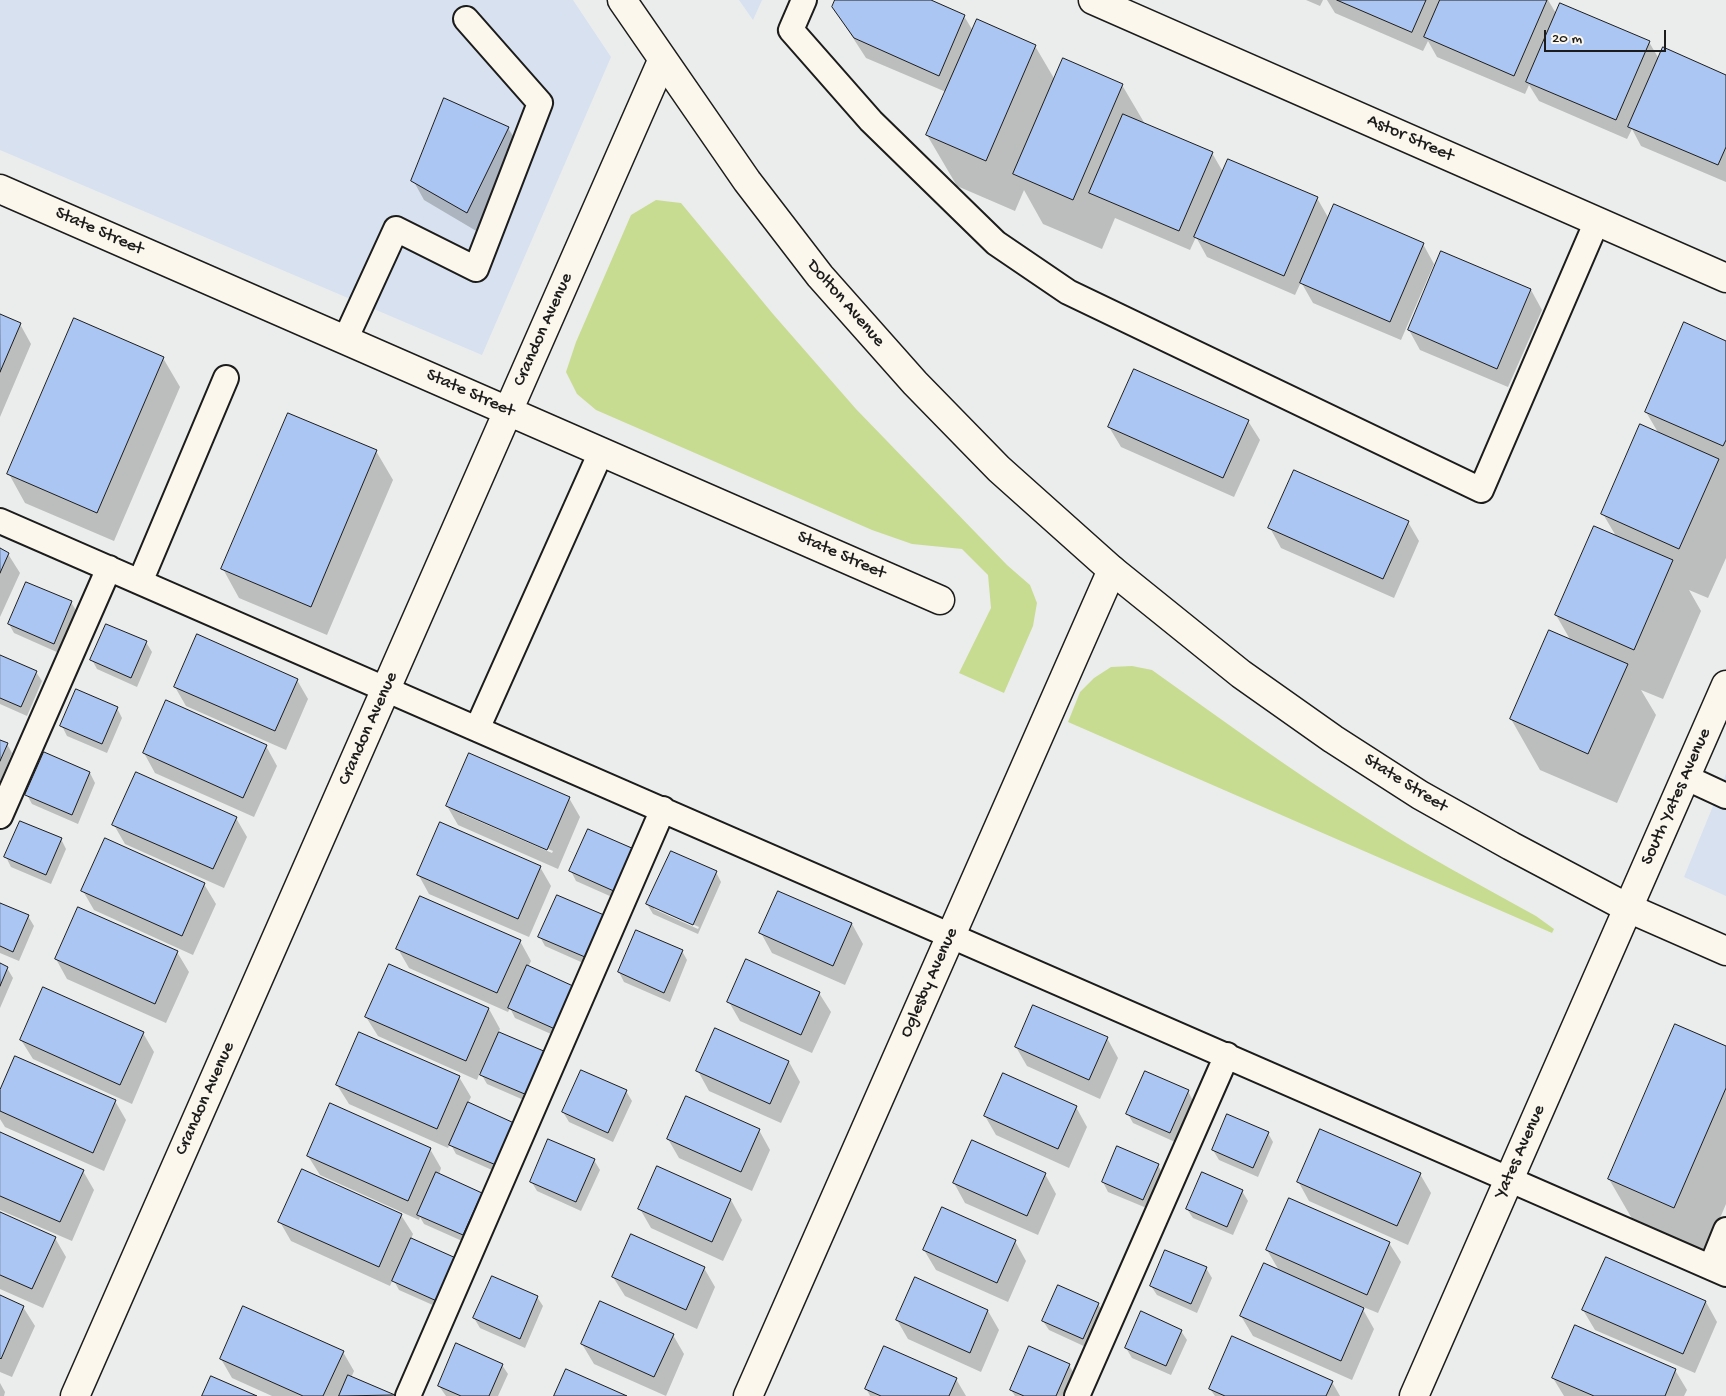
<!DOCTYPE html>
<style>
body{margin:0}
#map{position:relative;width:1726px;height:1396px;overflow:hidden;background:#ebeded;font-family:"Gochi Hand",sans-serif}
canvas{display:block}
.scale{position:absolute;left:1544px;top:30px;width:122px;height:22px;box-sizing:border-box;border:2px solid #1c1c1c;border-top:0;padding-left:6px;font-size:15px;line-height:18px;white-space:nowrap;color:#1c1c1c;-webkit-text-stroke:4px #fbf7ec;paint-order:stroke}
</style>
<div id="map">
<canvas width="1726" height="1396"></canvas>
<div class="scale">20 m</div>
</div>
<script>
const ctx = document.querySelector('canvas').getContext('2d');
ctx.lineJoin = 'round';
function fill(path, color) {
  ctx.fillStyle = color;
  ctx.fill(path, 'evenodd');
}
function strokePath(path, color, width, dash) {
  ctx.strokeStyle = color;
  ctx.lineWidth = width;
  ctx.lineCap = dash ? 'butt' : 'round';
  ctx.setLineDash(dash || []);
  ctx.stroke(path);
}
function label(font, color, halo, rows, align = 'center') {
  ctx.font = font + ' "Gochi Hand",sans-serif';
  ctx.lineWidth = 4;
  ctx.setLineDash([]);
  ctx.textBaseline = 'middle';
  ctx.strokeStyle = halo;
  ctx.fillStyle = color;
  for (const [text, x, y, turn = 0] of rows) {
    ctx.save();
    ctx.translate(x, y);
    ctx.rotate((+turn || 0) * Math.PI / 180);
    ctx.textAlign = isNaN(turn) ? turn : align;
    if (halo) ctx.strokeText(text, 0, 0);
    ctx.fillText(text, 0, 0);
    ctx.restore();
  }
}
fill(new Path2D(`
 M 0,0 L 573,0 L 611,57 L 482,355 L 0,150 Z
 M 739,0 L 762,0 L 753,20 Z
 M 1726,774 L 1726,896 L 1684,877 Z`), '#d8e1ef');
fill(new Path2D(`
 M 656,200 L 681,203 L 773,314 L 856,409 L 1007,565 L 1030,585 L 1037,603 L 1033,626 L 1004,693 L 959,673 L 991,608 L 988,575 L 962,549 L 912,544 L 872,530 L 596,410 L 577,394 L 566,372 L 576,342 L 631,215 Z
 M 1132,666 L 1152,670 C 1222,720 1292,771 1365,817 C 1420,853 1478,884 1536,916 L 1554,929 L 1552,933 L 1068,722 L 1080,692 L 1094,678 L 1111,667 Z`), '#c8dc91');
fill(new Path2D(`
 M 836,0 L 928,0 L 964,16 L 973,31 L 1035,46 L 1055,80 L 1122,85 L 1145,124 L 1212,153 L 1223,172 L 1317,198 L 1329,219 L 1423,244 L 1434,264 L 1401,340 L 1313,303 L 1301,282 L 1295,295 L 1207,257 L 1196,237 L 1190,250 L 1115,218 L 1102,249 L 1043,224 L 1024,190 L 1015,211 L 957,186 L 927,135 L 946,92 L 866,58 L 833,7 Z
 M 1306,0 L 1323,0 L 1320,6 Z
 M 1327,0 L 1548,0 L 1557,15 L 1649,42 L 1659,59 L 1726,76 L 1726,182 L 1641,146 L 1632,129 L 1627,139 L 1539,101 L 1529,85 L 1525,94 L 1437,57 L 1428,41 L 1423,51 L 1335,13 Z
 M 508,128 L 520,147 L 478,232 L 424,200 L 413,180 Z
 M 1442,253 L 1531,290 L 1542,310 L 1508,387 L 1420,350 L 1409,330 Z
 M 0,316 L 20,324 L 31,344 L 0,417 Z
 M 1726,342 L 1726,558 L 1708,598 L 1689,590 L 1701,611 L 1663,699 L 1641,690 L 1656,715 L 1617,803 L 1540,770 L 1511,719 L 1571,641 L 1556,615 L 1616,536 L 1603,514 L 1659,434 L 1646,412 Z
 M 163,358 L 180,387 L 114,541 L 25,503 L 9,474 Z
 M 1248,421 L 1260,440 L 1234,497 L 1121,447 L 1109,427 Z
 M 376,451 L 393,480 L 327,635 L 239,598 L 223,569 Z
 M 1408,522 L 1419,541 L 1394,598 L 1281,548 L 1270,528 Z
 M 0,550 L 8,554 L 20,573 L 0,617 Z
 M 27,583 L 71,602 L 77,612 L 59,653 L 14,633 L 9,624 Z
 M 146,642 L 152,652 L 137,687 L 97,669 L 92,660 Z
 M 0,656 L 36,672 L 42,681 L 27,716 L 0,704 Z
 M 297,680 L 308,699 L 286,750 L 186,706 L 175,687 Z
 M 117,708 L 122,718 L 107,753 L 67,736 L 62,726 Z
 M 0,741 L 7,744 L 12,753 L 0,782 Z
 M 266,746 L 277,766 L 254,817 L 155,773 L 144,753 Z
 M 45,754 L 90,773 L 95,783 L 78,824 L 32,804 L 27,795 Z
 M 569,798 L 580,817 L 558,869 L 458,825 L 447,806 ZM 462,811 L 553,851 L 552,853 L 462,814 Z
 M 236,818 L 247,837 L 224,888 L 125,844 L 114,825 Z
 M 589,831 L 621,901 L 576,881 L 571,871 Z
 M 61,839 L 66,849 L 51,884 L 11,867 L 6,857 Z
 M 540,867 L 551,886 L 529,937 L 429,894 L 418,874 Z
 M 716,872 L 721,882 L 698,934 L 653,914 L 647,904 ZM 654,907 L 699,927 L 698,929 L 654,909 Z
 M 204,884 L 216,904 L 193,955 L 94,910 L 83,891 Z
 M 779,893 L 852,924 L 863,944 L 845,985 L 772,953 L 761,933 Z
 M 0,904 L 28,916 L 34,926 L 19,961 L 0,953 Z
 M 603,916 L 608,925 L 590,966 L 545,946 L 540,937 Z
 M 520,941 L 531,961 L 528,967 L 573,987 L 578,996 L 560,1038 L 515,1018 L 510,1008 L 508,1012 L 409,968 L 398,949 Z
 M 682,951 L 687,960 L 670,1002 L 624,982 L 619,972 Z
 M 177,952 L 189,972 L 166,1023 L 67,979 L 56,959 Z
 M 0,965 L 7,968 L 13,978 L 0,1008 Z
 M 389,966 L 489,1009 L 500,1029 L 498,1033 L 545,1053 L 533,1104 L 487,1084 L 480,1072 L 477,1080 L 378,1036 L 366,1017 Z
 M 819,993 L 831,1012 L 812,1053 L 740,1021 L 729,1002 Z
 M 716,1030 L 789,1062 L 800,1082 L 781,1123 L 709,1091 L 698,1071 Z
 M 143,1033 L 154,1052 L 132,1104 L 33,1059 L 21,1040 Z
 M 1107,1038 L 1118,1058 L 1100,1099 L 1027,1066 L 1016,1047 Z
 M 1726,1048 L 1726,1204 L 1703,1258 L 1638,1229 L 1609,1179 Z
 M 459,1077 L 471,1097 L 468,1103 L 501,1174 L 456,1154 L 450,1143 L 448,1148 L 349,1104 L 337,1085 Z
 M 626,1091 L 632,1101 L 613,1142 L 569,1122 L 563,1112 Z
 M 1188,1091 L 1193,1101 L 1175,1142 L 1133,1123 L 1128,1114 Z
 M 0,1093 L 115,1101 L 126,1120 L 104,1171 L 5,1127 L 0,1119 Z
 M 1076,1107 L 1087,1127 L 1069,1168 L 996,1135 L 985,1116 Z
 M 759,1130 L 770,1150 L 752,1191 L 679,1158 L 668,1139 Z
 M 1268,1133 L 1273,1142 L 1258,1177 L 1219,1160 L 1213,1150 Z
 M 0,1134 L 83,1171 L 94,1190 L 72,1241 L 0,1210 Z
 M 430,1149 L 441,1168 L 439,1175 L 481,1194 L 487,1203 L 469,1244 L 424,1224 L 420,1217 L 419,1220 L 320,1175 L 308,1156 Z
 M 594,1160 L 600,1170 L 581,1211 L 537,1191 L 531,1181 Z
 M 1158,1165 L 1163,1175 L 1149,1209 L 1108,1192 L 1103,1182 Z
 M 1045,1174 L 1056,1194 L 1038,1235 L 965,1203 L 954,1183 Z
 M 1420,1174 L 1431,1193 L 1408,1245 L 1309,1201 L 1298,1181 Z
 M 1242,1191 L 1248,1201 L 1233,1235 L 1193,1218 L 1187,1209 Z
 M 731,1200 L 742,1220 L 723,1261 L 651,1228 L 640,1209 Z
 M 0,1213 L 55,1238 L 66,1257 L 43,1308 L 0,1289 Z
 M 401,1215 L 413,1234 L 411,1239 L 444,1310 L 399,1290 L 393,1279 L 390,1286 L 291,1241 L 280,1222 Z
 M 1015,1241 L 1026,1261 L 1008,1302 L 936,1270 L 924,1250 Z
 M 1389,1243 L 1401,1262 L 1378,1313 L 1361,1306 L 1374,1329 L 1352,1380 L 1253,1336 L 1241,1316 L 1280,1272 L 1267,1250 Z
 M 1606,1259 L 1706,1302 L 1717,1322 L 1695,1373 L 1595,1330 L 1583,1310 Z
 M 704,1268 L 715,1287 L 697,1329 L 625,1296 L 613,1277 Z
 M 1206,1268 L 1212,1278 L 1197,1313 L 1157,1295 L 1151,1286 Z
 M 0,1296 L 23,1307 L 35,1326 L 12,1377 L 0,1372 Z
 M 537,1297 L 543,1306 L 525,1348 L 480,1328 L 474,1318 Z
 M 1098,1304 L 1104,1313 L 1088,1348 L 1049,1330 L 1043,1321 Z
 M 988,1311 L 999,1330 L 981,1372 L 908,1339 L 897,1320 Z
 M 1181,1331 L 1187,1340 L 1171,1375 L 1132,1358 L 1126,1348 Z
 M 673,1335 L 684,1354 L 666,1396 L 594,1364 L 582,1344 Z
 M 884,1347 L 956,1379 L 966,1396 L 870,1396 L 866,1388 Z
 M 343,1352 L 354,1371 L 351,1378 L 394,1396 L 272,1396 L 232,1378 L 221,1359 Z
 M 502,1365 L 508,1374 L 498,1396 L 446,1396 L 439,1386 Z
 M 1069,1365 L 1075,1375 L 1066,1396 L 1015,1396 L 1011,1390 Z
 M 1675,1370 L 1687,1390 L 1684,1396 L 1564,1396 L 1553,1378 Z
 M 1332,1382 L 1340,1396 L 1215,1396 L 1210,1389 Z
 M 0,1383 L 5,1392 L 4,1396 L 0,1396 Z`), '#0003');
const building = new Path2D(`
 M 835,0 L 931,0 L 965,15 L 939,76 L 854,38 L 832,7 Z
 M 1337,0 L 1426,0 L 1412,32 Z
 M 1440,0 L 1547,0 L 1514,76 L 1424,37 Z
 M 1560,3 L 1650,41 L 1616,120 L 1526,82 Z
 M 977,19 L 1036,45 L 986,161 L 926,135 Z
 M 1663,47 L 1726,75 L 1726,147 L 1718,165 L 1628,127 Z
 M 1063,58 L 1123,84 L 1073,200 L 1013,174 Z
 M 444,98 L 509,127 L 467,213 L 411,181 Z
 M 1123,114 L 1213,152 L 1179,231 L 1089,193 Z
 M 1228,159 L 1318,197 L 1284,276 L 1194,237 Z
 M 1334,204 L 1424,243 L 1390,322 L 1300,283 Z
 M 1441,251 L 1531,289 L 1497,369 L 1408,330 Z
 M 0,314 L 21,323 L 0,372 Z
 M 74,318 L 164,357 L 97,513 L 7,474 Z
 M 1684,322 L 1726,341 L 1726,440 L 1723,446 L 1645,412 Z
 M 1134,369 L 1249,420 L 1223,478 L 1108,427 Z
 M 288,413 L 377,450 L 311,607 L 221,569 Z
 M 1640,424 L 1719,459 L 1679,549 L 1601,514 Z
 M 1294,470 L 1409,521 L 1383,579 L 1268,528 Z
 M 1594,526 L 1673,560 L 1634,650 L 1555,615 Z
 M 0,548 L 9,553 L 0,573 Z
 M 26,582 L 72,601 L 54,644 L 8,624 Z
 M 106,624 L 147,641 L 131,678 L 90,660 Z
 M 1549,630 L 1628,664 L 1588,754 L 1510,719 Z
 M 197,634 L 298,679 L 275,731 L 174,687 Z
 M 0,655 L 37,671 L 21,707 L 0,698 Z
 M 76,689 L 118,707 L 102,744 L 60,726 Z
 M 166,700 L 267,745 L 243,798 L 143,753 Z
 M 0,740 L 8,743 L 0,761 Z
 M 44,752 L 90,772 L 72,815 L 25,795 Z
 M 469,753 L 570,797 L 547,850 L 446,806 Z
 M 136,772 L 237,817 L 213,869 L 112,825 Z
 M 20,821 L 62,838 L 46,875 L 4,857 Z
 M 440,822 L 541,866 L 518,919 L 417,875 Z
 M 588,829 L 634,849 L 616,892 L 569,871 Z
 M 105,838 L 205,883 L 182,936 L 81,891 Z
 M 671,851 L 717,871 L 693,925 L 646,904 Z
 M 778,891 L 852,923 L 833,966 L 759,933 Z
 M 557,895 L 604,915 L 585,957 L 538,937 Z
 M 420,896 L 521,940 L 497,993 L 396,949 Z
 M 0,903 L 29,915 L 13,952 L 0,946 Z
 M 78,907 L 178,951 L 155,1004 L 55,959 Z
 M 636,930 L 683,950 L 664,993 L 618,972 Z
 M 746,959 L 820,992 L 801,1035 L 727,1002 Z
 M 0,963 L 8,967 L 0,986 Z
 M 389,964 L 489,1008 L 466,1061 L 365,1017 Z
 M 527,965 L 573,986 L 555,1029 L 508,1008 Z
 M 43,987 L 144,1032 L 120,1085 L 20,1040 Z
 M 1033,1005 L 1108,1037 L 1089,1080 L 1015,1047 Z
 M 1675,1024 L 1726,1046 L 1726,1088 L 1674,1208 L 1608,1179 Z
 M 715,1028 L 789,1061 L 770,1104 L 696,1071 Z
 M 359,1032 L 460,1076 L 437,1129 L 336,1085 Z
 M 499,1032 L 546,1052 L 527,1095 L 480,1075 Z
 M 15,1056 L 116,1100 L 93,1153 L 0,1111 L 0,1090 Z
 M 581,1070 L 627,1090 L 608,1133 L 562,1112 Z
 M 1145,1071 L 1189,1090 L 1170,1133 L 1126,1114 Z
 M 1003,1073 L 1077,1106 L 1058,1149 L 984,1116 Z
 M 686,1096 L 760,1129 L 741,1172 L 667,1139 Z
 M 468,1102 L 514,1123 L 496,1165 L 449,1145 Z
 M 330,1103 L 431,1148 L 408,1201 L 307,1156 Z
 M 1227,1114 L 1269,1132 L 1253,1168 L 1212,1150 Z
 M 1320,1129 L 1421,1173 L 1397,1226 L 1297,1182 Z
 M 0,1132 L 84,1170 L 60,1222 L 0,1196 Z
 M 548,1139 L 595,1159 L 576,1202 L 530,1182 Z
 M 972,1140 L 1046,1173 L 1027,1216 L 953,1183 Z
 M 1117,1146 L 1159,1164 L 1143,1200 L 1102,1182 Z
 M 657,1166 L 731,1199 L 712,1242 L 638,1209 Z
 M 302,1169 L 402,1214 L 379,1267 L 278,1222 Z
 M 436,1172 L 482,1193 L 463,1235 L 417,1215 Z
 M 1202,1172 L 1243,1190 L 1227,1227 L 1186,1209 Z
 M 1289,1198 L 1390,1242 L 1367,1295 L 1266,1250 Z
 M 942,1207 L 1016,1240 L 997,1283 L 923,1250 Z
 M 0,1212 L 56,1237 L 32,1289 L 0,1275 Z
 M 631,1234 L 705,1267 L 686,1310 L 612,1277 Z
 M 411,1238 L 458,1259 L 439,1302 L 392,1281 Z
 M 1165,1250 L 1207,1267 L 1191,1304 L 1150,1286 Z
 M 1606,1257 L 1706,1301 L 1683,1354 L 1582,1310 Z
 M 1264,1263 L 1364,1308 L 1341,1361 L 1240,1316 Z
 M 492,1276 L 538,1296 L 520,1339 L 473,1318 Z
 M 915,1277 L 988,1310 L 970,1353 L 896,1320 Z
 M 1058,1285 L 1099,1303 L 1083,1339 L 1042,1321 Z
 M 0,1295 L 24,1306 L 1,1359 L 0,1358 Z
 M 600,1301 L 674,1334 L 654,1377 L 581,1344 Z
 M 243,1306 L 344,1351 L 323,1396 L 303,1396 L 220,1359 Z
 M 1141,1311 L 1182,1330 L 1166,1366 L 1125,1348 Z
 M 1575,1325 L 1676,1369 L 1665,1396 L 1594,1396 L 1552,1378 Z
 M 1232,1336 L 1333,1381 L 1326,1396 L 1225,1396 L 1209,1389 Z
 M 456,1343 L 503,1364 L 489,1396 L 461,1396 L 438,1386 Z
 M 884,1346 L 957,1378 L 949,1396 L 881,1396 L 865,1389 Z
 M 1029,1346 L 1070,1364 L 1056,1396 L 1024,1396 L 1010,1390 Z
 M 566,1369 L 627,1396 L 554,1396 Z
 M 348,1375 L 395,1395 L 339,1396 Z
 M 211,1376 L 257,1396 L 202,1396 Z`);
fill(building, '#acc6f3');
strokePath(building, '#1c1c1c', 1);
const service = new Path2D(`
 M 804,0 L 791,30 L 871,121 L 996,243 L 1068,292 L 1481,490 L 1597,221
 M 345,340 L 396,229 L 476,269 L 540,103 L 466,19
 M 0,521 L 1726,1274
 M 140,582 L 226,378
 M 477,729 L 601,452
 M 1685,777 L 1726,796
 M 0,816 L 109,568
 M 1711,1267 L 1726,1230
 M 408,1396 L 663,809
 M 1077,1396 L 1227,1055`);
const minor = new Path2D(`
 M 1093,0 L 1726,278
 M 0,189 L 940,600
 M 75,1396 L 662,61
 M 748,1396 L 1112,570
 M 1414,1396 L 1726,685`);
const tertiary = new Path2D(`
 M 622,0 L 747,181 L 820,276 L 915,383 L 999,469 L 1112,570 L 1241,674 L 1333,739 L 1420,795 L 1511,846 L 1628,908 L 1726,951`);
strokePath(service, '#1c1c1c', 28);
strokePath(minor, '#1c1c1c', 31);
strokePath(tertiary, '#1c1c1c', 31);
strokePath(service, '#fbf7ec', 24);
strokePath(minor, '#fbf7ec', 28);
strokePath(tertiary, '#fbf7ec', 28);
label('18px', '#1c1c1c', '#fbf7ec', [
 ["Astor Street",1410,139,24],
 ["State Street",99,232,24],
 ["Dolton Avenue",845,304,49],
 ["Crandon Avenue",544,330,-66],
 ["State Street",470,394,24],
 ["State Street",841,556,24],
 ["Crandon Avenue",369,729,-66],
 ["State Street",1405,784,32],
 ["South Yates Avenue",1677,797,-66],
 ["Oglesby Avenue",930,983,-66],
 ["Crandon Avenue",206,1099,-66],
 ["Yates Avenue",1521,1152,-66]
]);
</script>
